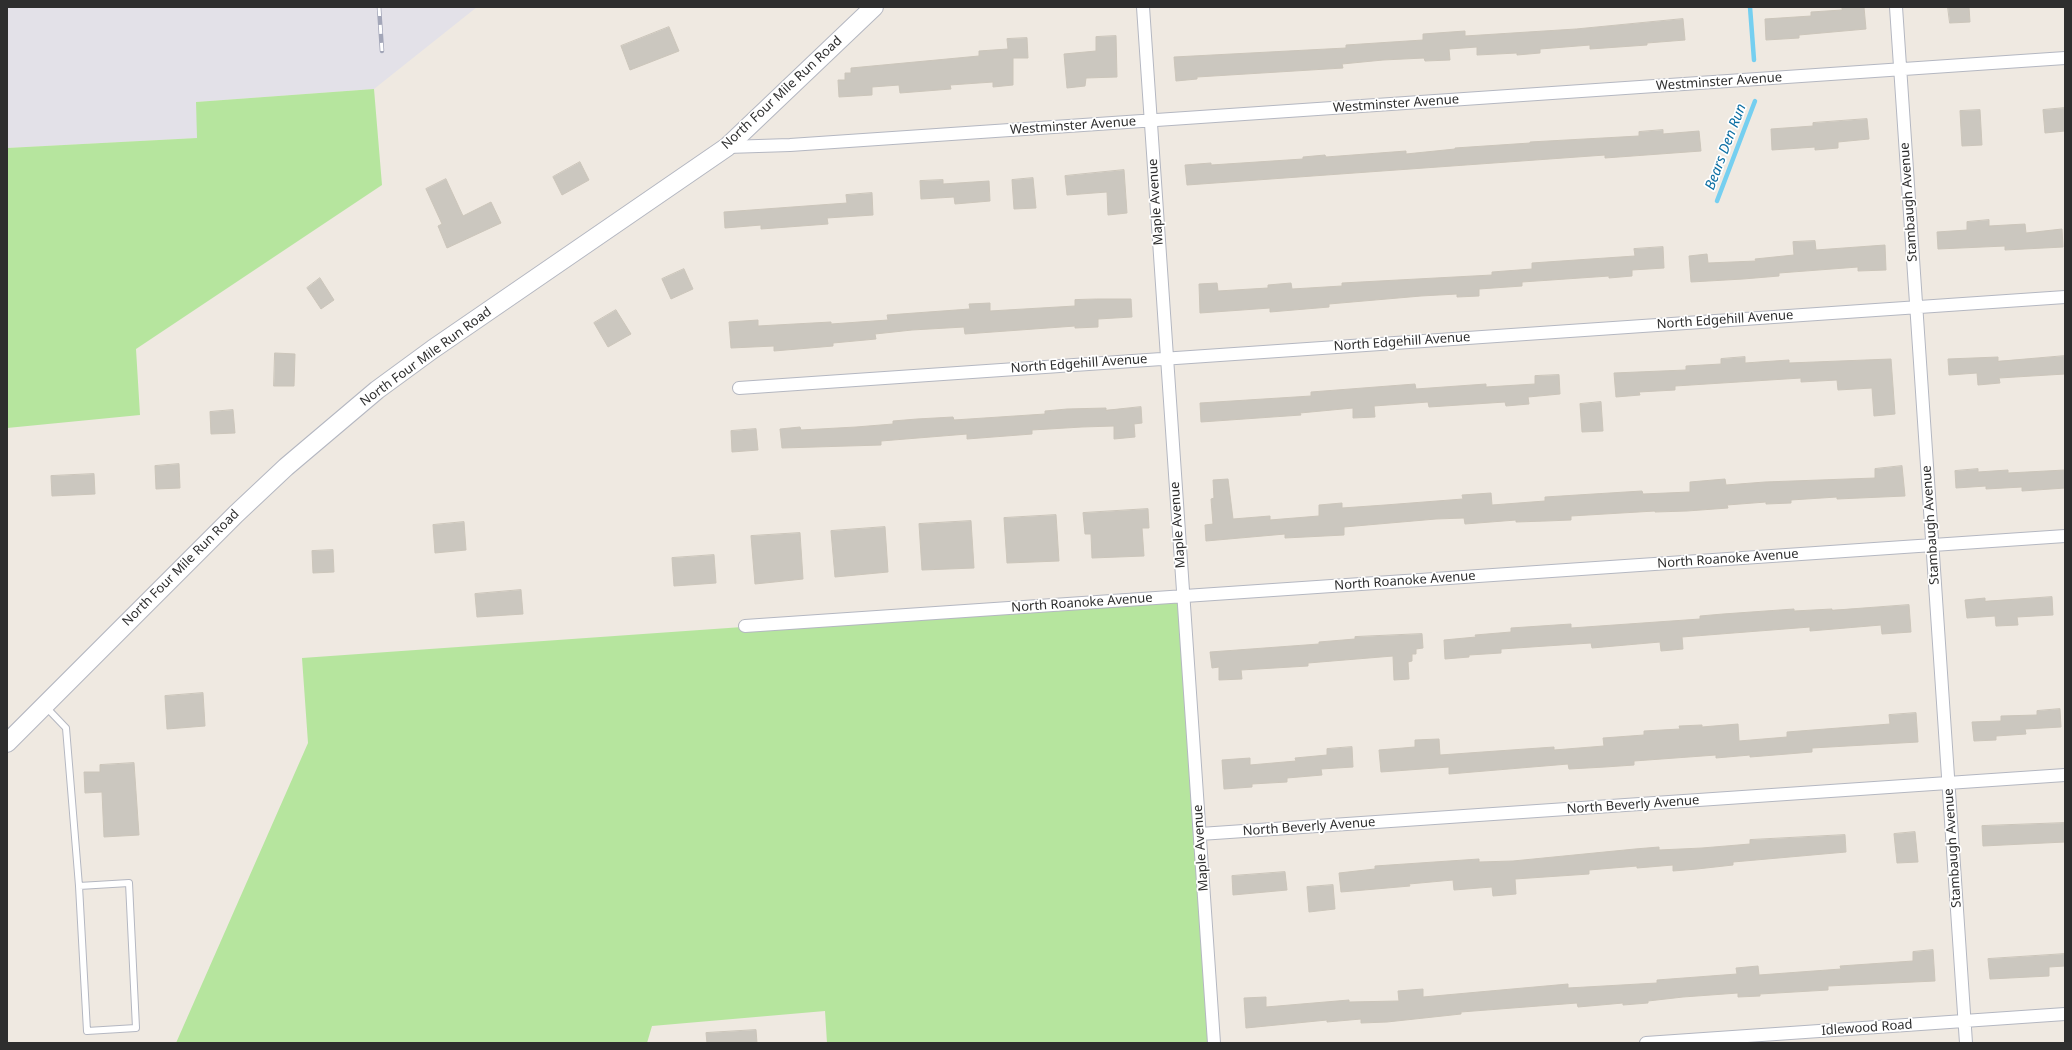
<!DOCTYPE html>
<style>
body{margin:0}
#map{position:relative;width:2072px;height:1050px;overflow:hidden;background:#efe9e1;font-family:"Noto Sans",sans-serif}
canvas{display:block}
.frame{position:absolute;inset:0;border:8px solid #2e2e2e;pointer-events:none}
</style>
<div id="map">
<canvas width="2072" height="1050"></canvas>
<div class="frame"></div>
</div>
<script>
const ctx = document.querySelector('canvas').getContext('2d');
ctx.lineJoin = 'round';
function fill(path, color) {
  ctx.fillStyle = color;
  ctx.fill(path, 'evenodd');
}
function strokePath(path, color, width, dash) {
  ctx.strokeStyle = color;
  ctx.lineWidth = width;
  ctx.lineCap = dash ? 'butt' : 'round';
  ctx.setLineDash(dash || []);
  ctx.stroke(path);
}
function label(font, color, halo, rows, align = 'center') {
  ctx.font = font + ' "Noto Sans",sans-serif';
  ctx.lineWidth = 3.5;
  ctx.setLineDash([]);
  ctx.textBaseline = 'middle';
  ctx.strokeStyle = halo;
  ctx.fillStyle = color;
  for (const [text, x, y, turn = 0] of rows) {
    ctx.save();
    ctx.translate(x, y);
    ctx.rotate((+turn || 0) * Math.PI / 180);
    ctx.textAlign = isNaN(turn) ? turn : align;
    if (halo) ctx.strokeText(text, 0, 0);
    ctx.fillText(text, 0, 0);
    ctx.restore();
  }
}
fill(new Path2D(`
 M 7,7 L 477,7 L 374,89 L 196,102 L 198,138 L 7,148 Z`), '#e3e1e8');
fill(new Path2D(`
 M 374,89 L 382,185 L 136,349 L 140,415 L 7,428 L 7,148 L 197,138 L 196,102 Z
 M 1183,596 L 1214,1043 L 827,1043 L 825,1011 L 652,1026 L 647,1043 L 176,1043 L 308,743 L 302,658 Z`), '#b6e59e');
strokePath(new Path2D(`
 M 1750,7 L 1754,60
 M 1717,201 L 1755,101`), '#75cff0', 4.5);
const building = new Path2D(`
 M 1842,7 L 1864,7 L 1866,29 L 1799,35 L 1799,38 L 1766,40 L 1765,19 L 1811,16 L 1811,12 L 1842,10 Z
 M 1948,7 L 1969,7 L 1970,22 L 1950,23 Z
 M 1683,19 L 1685,40 L 1647,43 L 1647,45 L 1590,49 L 1590,45 L 1540,49 L 1540,53 L 1517,55 L 1517,53 L 1477,55 L 1477,47 L 1449,49 L 1450,60 L 1425,61 L 1424,58 L 1383,60 L 1342,64 L 1343,68 L 1197,77 L 1197,79 L 1176,81 L 1174,57 L 1346,48 L 1346,45 L 1423,40 L 1423,34 L 1465,31 L 1465,36 L 1576,29 Z
 M 669,27 L 679,51 L 630,70 L 621,46 Z
 M 1116,36 L 1117,77 L 1086,78 L 1085,86 L 1067,88 L 1064,54 L 1096,51 L 1096,37 Z
 M 1027,38 L 1028,58 L 1013,58 L 1013,85 L 993,87 L 993,82 L 950,85 L 951,89 L 900,93 L 899,85 L 872,87 L 872,95 L 839,97 L 838,80 L 845,80 L 845,73 L 851,73 L 851,68 L 979,56 L 979,51 L 1008,49 L 1007,39 Z
 M 2065,108 L 2065,131 L 2045,133 L 2043,110 Z
 M 1980,110 L 1982,145 L 1962,146 L 1960,111 Z
 M 1867,119 L 1869,139 L 1838,142 L 1838,148 L 1815,150 L 1815,147 L 1772,150 L 1771,129 L 1813,126 L 1813,123 Z
 M 1663,130 L 1663,134 L 1699,131 L 1701,151 L 1605,158 L 1605,155 L 1187,185 L 1185,165 L 1211,163 L 1211,165 L 1303,159 L 1303,157 L 1325,155 L 1326,157 L 1406,151 L 1406,154 L 1455,149 L 1455,148 L 1530,143 L 1530,142 L 1639,136 L 1639,132 Z
 M 580,162 L 589,180 L 562,195 L 553,177 Z
 M 1124,170 L 1127,213 L 1108,215 L 1107,192 L 1067,195 L 1065,176 Z
 M 1033,178 L 1036,208 L 1014,209 L 1012,180 Z
 M 446,179 L 463,216 L 491,202 L 501,223 L 447,248 L 438,226 L 442,224 L 426,189 Z
 M 943,180 L 943,184 L 989,181 L 990,201 L 955,204 L 954,197 L 921,199 L 920,181 Z
 M 872,193 L 873,215 L 827,218 L 828,224 L 761,229 L 761,225 L 725,228 L 724,212 L 847,203 L 846,195 Z
 M 1989,220 L 1989,226 L 2025,224 L 2026,233 L 2062,229 L 2063,247 L 2005,250 L 2005,246 L 1938,249 L 1937,232 L 1967,230 L 1967,222 Z
 M 1815,241 L 1816,250 L 1885,245 L 1886,270 L 1858,271 L 1858,267 L 1779,273 L 1779,276 L 1743,279 L 1691,282 L 1689,256 L 1707,254 L 1708,263 L 1756,261 L 1755,259 L 1794,255 L 1793,242 Z
 M 1663,247 L 1664,268 L 1632,270 L 1632,276 L 1609,278 L 1609,276 L 1522,282 L 1522,286 L 1479,289 L 1479,296 L 1457,297 L 1457,294 L 1421,296 L 1329,304 L 1329,307 L 1270,312 L 1270,308 L 1200,313 L 1199,284 L 1217,283 L 1218,291 L 1268,288 L 1268,285 L 1291,283 L 1292,289 L 1342,286 L 1342,283 L 1492,275 L 1492,272 L 1532,269 L 1532,263 L 1635,256 L 1634,249 Z
 M 684,269 L 693,289 L 671,299 L 662,279 Z
 M 320,278 L 334,300 L 321,309 L 307,288 Z
 M 1097,299 L 1131,299 L 1132,317 L 1098,319 L 1098,327 L 1075,328 L 1075,326 L 965,334 L 964,327 L 912,330 L 875,334 L 876,339 L 833,343 L 833,346 L 774,351 L 774,346 L 731,348 L 729,322 L 758,320 L 758,326 L 831,322 L 831,324 L 888,320 L 887,315 L 970,309 L 969,304 L 990,303 L 990,311 L 1075,306 L 1075,300 Z
 M 616,310 L 631,334 L 608,347 L 594,323 Z
 M 275,353 L 295,354 L 294,386 L 274,386 Z
 M 2065,356 L 2065,374 L 1999,378 L 2000,383 L 1978,385 L 1977,373 L 1949,375 L 1948,359 L 1998,357 L 1998,361 Z
 M 1745,357 L 1745,363 L 1789,360 L 1789,363 L 1891,359 L 1895,414 L 1874,416 L 1872,388 L 1838,390 L 1837,380 L 1801,382 L 1801,378 L 1675,386 L 1675,390 L 1639,392 L 1640,395 L 1616,397 L 1614,373 L 1686,370 L 1686,366 L 1721,364 L 1721,359 Z
 M 1559,375 L 1560,394 L 1528,397 L 1529,404 L 1506,406 L 1505,402 L 1429,407 L 1428,402 L 1374,406 L 1375,417 L 1353,418 L 1353,408 L 1300,413 L 1301,415 L 1201,422 L 1200,403 L 1311,396 L 1311,392 L 1415,384 L 1416,389 L 1486,384 L 1486,387 L 1535,384 L 1535,376 Z
 M 1601,402 L 1603,431 L 1582,432 L 1580,404 Z
 M 1141,407 L 1142,423 L 1134,424 L 1135,437 L 1114,439 L 1114,426 L 1082,427 L 1032,430 L 1032,434 L 967,439 L 967,434 L 881,441 L 881,445 L 782,448 L 780,429 L 800,427 L 801,430 L 856,427 L 893,424 L 893,421 L 917,419 L 953,417 L 954,420 L 1045,414 L 1045,411 L 1067,409 L 1106,408 L 1106,410 Z
 M 233,410 L 235,433 L 211,434 L 210,412 Z
 M 756,429 L 758,450 L 732,452 L 731,431 Z
 M 179,464 L 180,488 L 156,489 L 155,466 Z
 M 1902,466 L 1905,496 L 1837,499 L 1837,497 L 1791,500 L 1791,503 L 1766,504 L 1766,502 L 1727,505 L 1728,508 L 1687,511 L 1655,512 L 1655,511 L 1571,516 L 1571,520 L 1546,521 L 1516,522 L 1516,520 L 1465,524 L 1464,518 L 1436,519 L 1344,527 L 1344,535 L 1285,538 L 1285,534 L 1206,541 L 1205,525 L 1213,524 L 1211,499 L 1214,498 L 1213,480 L 1228,479 L 1233,519 L 1270,516 L 1270,520 L 1319,516 L 1319,505 L 1342,503 L 1342,508 L 1385,505 L 1463,499 L 1462,495 L 1491,493 L 1492,505 L 1545,501 L 1545,497 L 1642,491 L 1643,494 L 1690,492 L 1690,482 L 1725,479 L 1726,485 L 1765,482 L 1875,478 L 1875,469 Z
 M 1978,469 L 1978,472 L 2008,470 L 2008,473 L 2065,470 L 2065,488 L 2022,491 L 2022,487 L 1986,489 L 1986,486 L 1956,488 L 1955,471 Z
 M 94,474 L 95,494 L 52,496 L 51,476 Z
 M 1148,509 L 1149,528 L 1142,528 L 1144,556 L 1092,558 L 1091,534 L 1085,534 L 1083,513 Z
 M 1056,515 L 1059,561 L 1007,563 L 1004,518 Z
 M 971,521 L 974,568 L 922,570 L 919,524 Z
 M 464,522 L 466,550 L 435,553 L 433,525 Z
 M 885,527 L 888,572 L 835,577 L 831,531 Z
 M 800,533 L 803,579 L 755,584 L 751,536 Z
 M 333,550 L 334,572 L 313,573 L 312,551 Z
 M 714,555 L 716,583 L 674,586 L 672,558 Z
 M 521,590 L 523,614 L 477,617 L 475,594 Z
 M 2052,597 L 2053,615 L 2017,617 L 2018,625 L 1996,626 L 1995,616 L 1967,618 L 1965,600 L 1985,598 L 1985,601 Z
 M 1909,605 L 1911,632 L 1882,634 L 1881,625 L 1810,631 L 1810,627 L 1682,637 L 1683,649 L 1661,651 L 1660,642 L 1592,648 L 1591,643 L 1501,649 L 1501,653 L 1469,655 L 1469,657 L 1445,659 L 1444,640 L 1476,637 L 1475,635 L 1511,632 L 1511,628 L 1571,624 L 1571,628 L 1700,619 L 1700,616 L 1723,614 L 1794,609 L 1794,611 L 1832,609 L 1832,610 Z
 M 1422,634 L 1423,648 L 1416,649 L 1416,654 L 1412,654 L 1412,661 L 1408,662 L 1409,679 L 1394,680 L 1393,656 L 1308,663 L 1308,666 L 1241,670 L 1242,679 L 1219,680 L 1219,667 L 1212,668 L 1210,652 L 1319,644 L 1319,642 L 1355,639 L 1355,637 Z
 M 203,693 L 205,726 L 167,729 L 165,696 Z
 M 2060,709 L 2061,727 L 2025,729 L 2026,734 L 1996,736 L 1996,740 L 1974,741 L 1972,722 L 2001,721 L 2001,716 L 2037,715 L 2037,711 Z
 M 1916,713 L 1918,742 L 1812,748 L 1812,752 L 1750,757 L 1750,755 L 1716,758 L 1716,755 L 1634,761 L 1634,765 L 1605,767 L 1569,769 L 1568,764 L 1449,774 L 1449,767 L 1381,772 L 1379,750 L 1415,747 L 1415,740 L 1439,739 L 1440,755 L 1554,747 L 1554,750 L 1604,746 L 1603,738 L 1644,735 L 1644,731 L 1680,729 L 1679,726 L 1702,725 L 1702,727 L 1738,724 L 1739,741 L 1787,737 L 1787,732 L 1890,724 L 1889,715 Z
 M 1352,747 L 1353,767 L 1321,769 L 1322,775 L 1287,778 L 1287,782 L 1252,784 L 1252,787 L 1224,789 L 1222,760 L 1250,758 L 1250,765 L 1296,761 L 1295,758 L 1327,755 L 1327,749 Z
 M 134,763 L 139,835 L 104,837 L 102,792 L 85,793 L 84,772 L 100,772 L 100,765 Z
 M 2065,823 L 2065,842 L 1983,846 L 1982,826 Z
 M 1915,832 L 1918,862 L 1897,863 L 1894,834 Z
 M 1845,835 L 1846,852 L 1733,862 L 1733,865 L 1697,869 L 1673,871 L 1673,865 L 1637,868 L 1637,866 L 1589,870 L 1589,874 L 1515,879 L 1516,894 L 1493,896 L 1492,887 L 1454,890 L 1453,880 L 1409,884 L 1410,886 L 1341,892 L 1339,873 L 1375,869 L 1375,866 L 1479,859 L 1479,862 L 1513,861 L 1635,849 L 1659,847 L 1659,850 L 1702,848 L 1750,844 L 1750,840 Z
 M 1285,872 L 1287,890 L 1233,895 L 1232,876 Z
 M 1333,885 L 1335,909 L 1309,912 L 1307,887 Z
 M 1933,950 L 1935,981 L 1828,986 L 1828,990 L 1760,994 L 1760,996 L 1738,997 L 1738,993 L 1683,997 L 1648,1001 L 1648,1003 L 1623,1005 L 1623,1003 L 1578,1007 L 1577,1003 L 1461,1012 L 1461,1014 L 1387,1022 L 1361,1023 L 1361,1019 L 1327,1022 L 1327,1020 L 1246,1028 L 1244,998 L 1266,997 L 1266,1007 L 1349,1000 L 1349,1002 L 1399,1001 L 1398,991 L 1423,989 L 1423,997 L 1568,984 L 1568,988 L 1657,983 L 1657,980 L 1737,974 L 1736,968 L 1758,966 L 1759,975 L 1841,969 L 1840,966 L 1913,961 L 1913,952 Z
 M 2065,954 L 2065,966 L 2049,967 L 2049,976 L 1990,979 L 1988,959 Z
 M 756,1030 L 757,1043 L 707,1043 L 706,1033 Z`);
fill(building, '#cbc7bf');
strokePath(building, '#cbc5ba', 1);
const lane = new Path2D(`
 M 45,706 L 66,728 L 79,886 L 87,1031 L 136,1028 L 129,883 L 79,886`);
const street = new Path2D(`
 M 1143,7 L 1214,1043
 M 1896,7 L 1966,1043
 M 727,147 L 790,145 L 2065,58
 M 739,388 L 2065,297
 M 745,626 L 2065,536
 M 1200,834 L 2065,775
 M 1646,1043 L 2065,1014`);
const secondary = new Path2D(`
 M 7,743 L 236,514 L 286,467 L 377,390 L 433,349 L 727,147 L 874,7`);
strokePath(lane, '#b4b7c1', 8);
strokePath(street, '#b4b7c1', 14);
strokePath(secondary, '#b4b7c1', 20);
strokePath(lane, '#fff', 6);
strokePath(street, '#fff', 12);
strokePath(secondary, '#fff', 18);
const rail = new Path2D(`
 M 379,7 L 382,51`);
strokePath(rail, '#a3a6b8', 4.5);
strokePath(rail, '#fff', 3, [9]);
label('13px', '#2e2e2e', '#fff', [
 ["Westminster Avenue",1719,82,-4],
 ["North Four Mile Run Road",782,93,-43],
 ["Westminster Avenue",1396,104,-4],
 ["Westminster Avenue",1073,126,-4],
 ["Maple Avenue",1156,202,-94],
 ["Stambaugh Avenue",1909,202,-94],
 ["North Edgehill Avenue",1725,320,-4],
 ["North Edgehill Avenue",1402,342,-4],
 ["North Four Mile Run Road",426,357,-36],
 ["North Edgehill Avenue",1079,364,-4],
 ["Maple Avenue",1178,525,-94],
 ["Stambaugh Avenue",1931,525,-94],
 ["North Roanoke Avenue",1728,559,-4],
 ["North Four Mile Run Road",181,568,-45],
 ["North Roanoke Avenue",1405,581,-4],
 ["North Roanoke Avenue",1082,603,-4],
 ["North Beverly Avenue",1633,805,-4],
 ["North Beverly Avenue",1309,827,-4],
 ["Maple Avenue",1201,848,-94],
 ["Stambaugh Avenue",1953,848,-94],
 ["Idlewood Road",1867,1028,-4]
]);
label('italic 14px', '#0d6fa3', '#fff', [
 ["Bears Den Run",1726,147,-69]
]);
</script>
